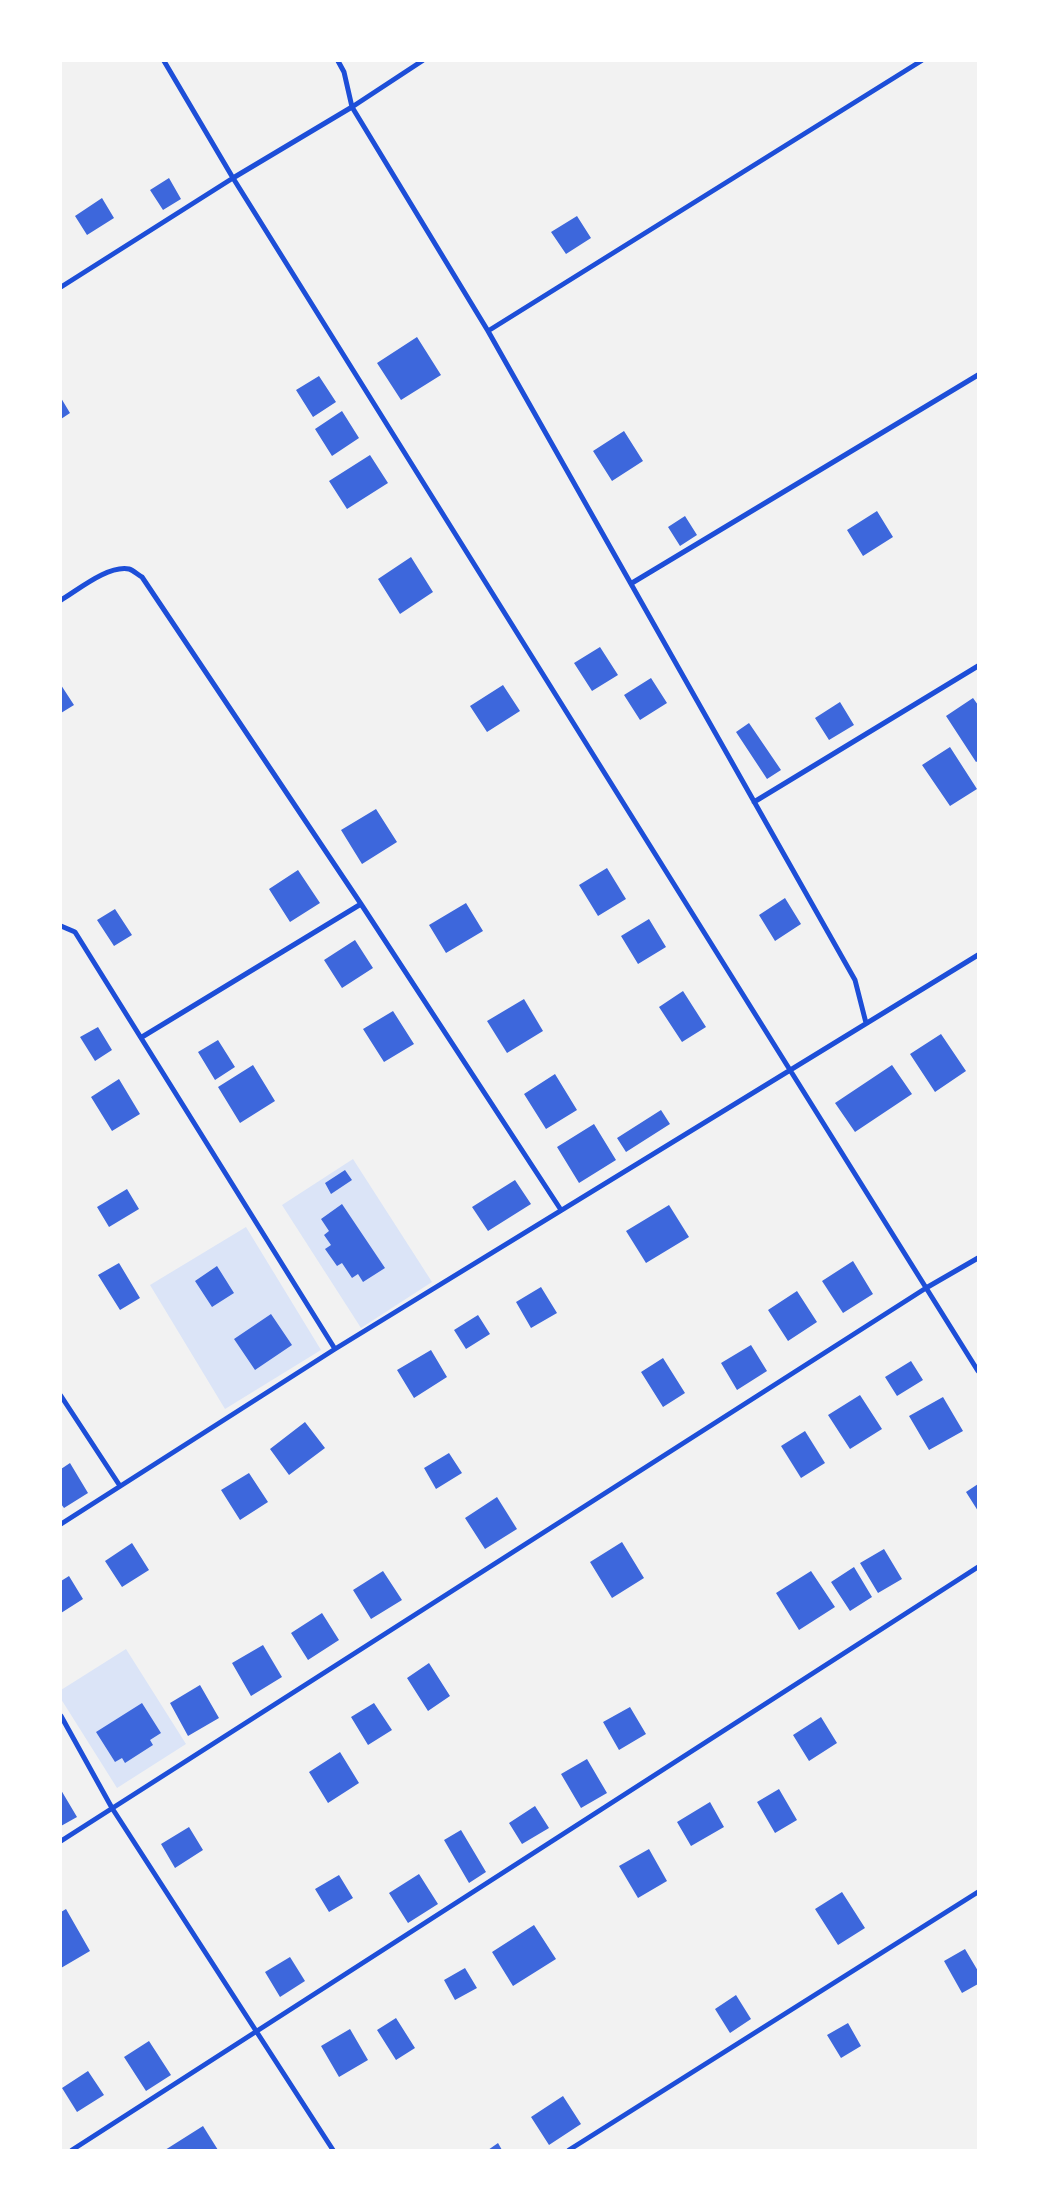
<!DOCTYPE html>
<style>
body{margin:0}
#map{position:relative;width:1039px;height:2211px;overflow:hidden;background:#f2f2f2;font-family:"Fira Sans",sans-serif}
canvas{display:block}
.frame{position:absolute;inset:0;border:62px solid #fff;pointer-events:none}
</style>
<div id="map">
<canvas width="1039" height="2211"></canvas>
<div class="frame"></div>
</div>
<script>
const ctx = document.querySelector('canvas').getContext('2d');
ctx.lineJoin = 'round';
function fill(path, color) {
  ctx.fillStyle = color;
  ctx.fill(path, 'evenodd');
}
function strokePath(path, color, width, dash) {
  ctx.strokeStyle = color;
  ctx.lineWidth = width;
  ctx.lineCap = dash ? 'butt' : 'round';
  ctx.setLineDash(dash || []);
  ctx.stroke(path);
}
fill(new Path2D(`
 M 353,1159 L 432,1282 L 361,1328 L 282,1205 Z
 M 246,1227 L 321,1350 L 225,1409 L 150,1285 Z
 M 126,1649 L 186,1744 L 117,1788 L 61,1699 L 61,1690 Z`), '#dbe4f7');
fill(new Path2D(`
 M 169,178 L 181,199 L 163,210 L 150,190 Z
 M 102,198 L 114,218 L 87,235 L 75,216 Z
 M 577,216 L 591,238 L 566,254 L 551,232 Z
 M 417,337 L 441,375 L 401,400 L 377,363 Z
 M 319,376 L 336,402 L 313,417 L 296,390 Z
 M 61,398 L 70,413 L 61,419 Z
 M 342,411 L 359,438 L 332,456 L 315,429 Z
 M 624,431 L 643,461 L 612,481 L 593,451 Z
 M 370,455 L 388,483 L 347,509 L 329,481 Z
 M 877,511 L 893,537 L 863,556 L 847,530 Z
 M 685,516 L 697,535 L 680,546 L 668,527 Z
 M 411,557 L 433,592 L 400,614 L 378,579 Z
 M 600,647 L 618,675 L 592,691 L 574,663 Z
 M 651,678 L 667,703 L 640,720 L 624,695 Z
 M 61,685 L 74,705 L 61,713 Z
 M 503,685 L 520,711 L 487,732 L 470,706 Z
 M 973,698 L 978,705 L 978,761 L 976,762 L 946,716 Z
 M 840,702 L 854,725 L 829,740 L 815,718 Z
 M 749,723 L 781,770 L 767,779 L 736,732 Z
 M 950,747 L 977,789 L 950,806 L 922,765 Z
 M 376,809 L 397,842 L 362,864 L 341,830 Z
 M 607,868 L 626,899 L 598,916 L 579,885 Z
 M 298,870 L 320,903 L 290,922 L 269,889 Z
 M 785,898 L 801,924 L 775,941 L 759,915 Z
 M 466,903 L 483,931 L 446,953 L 429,925 Z
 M 115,909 L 132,935 L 114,946 L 97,920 Z
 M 649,919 L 666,947 L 638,964 L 621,936 Z
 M 355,940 L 373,968 L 342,988 L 324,960 Z
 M 683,991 L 706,1027 L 682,1042 L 659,1007 Z
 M 524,999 L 543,1031 L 507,1053 L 487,1021 Z
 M 393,1011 L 414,1044 L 384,1062 L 363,1029 Z
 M 98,1027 L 112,1050 L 95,1061 L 80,1037 Z
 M 941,1034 L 966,1071 L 935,1092 L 910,1054 Z
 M 218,1040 L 235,1067 L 215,1080 L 198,1052 Z
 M 253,1065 L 275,1101 L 240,1123 L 218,1087 Z
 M 892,1065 L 912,1094 L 855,1132 L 835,1103 Z
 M 555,1074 L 577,1110 L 546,1129 L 524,1094 Z
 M 119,1079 L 140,1114 L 112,1131 L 91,1097 Z
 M 661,1110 L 670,1124 L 626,1152 L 617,1138 Z
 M 594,1124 L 616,1160 L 579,1183 L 557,1147 Z
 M 345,1170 L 352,1180 L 331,1194 L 325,1183 Z
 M 515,1180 L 531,1204 L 488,1231 L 472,1207 Z
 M 127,1189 L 139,1209 L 109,1227 L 97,1207 Z
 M 342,1204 L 385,1268 L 363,1282 L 358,1274 L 352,1278 L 342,1263 L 337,1266 L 325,1249 L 331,1245 L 324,1235 L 329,1231 L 321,1219 Z
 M 669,1205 L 689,1237 L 646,1263 L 626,1231 Z
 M 853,1261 L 873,1294 L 843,1313 L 822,1281 Z
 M 119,1263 L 140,1298 L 120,1310 L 98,1275 Z
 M 217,1266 L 234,1293 L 212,1307 L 195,1281 Z
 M 541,1287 L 557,1313 L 531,1328 L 516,1302 Z
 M 797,1291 L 817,1322 L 788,1341 L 768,1310 Z
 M 271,1314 L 292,1345 L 255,1370 L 234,1339 Z
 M 478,1315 L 490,1334 L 466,1349 L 454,1330 Z
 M 751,1345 L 767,1371 L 737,1390 L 721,1363 Z
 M 431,1350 L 447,1377 L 414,1398 L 397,1370 Z
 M 663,1358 L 685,1393 L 663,1407 L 641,1372 Z
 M 911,1361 L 923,1380 L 897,1396 L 885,1377 Z
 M 860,1395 L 882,1429 L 850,1449 L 828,1415 Z
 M 943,1397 L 963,1431 L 929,1450 L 909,1416 Z
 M 305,1422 L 325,1448 L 289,1475 L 270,1449 Z
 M 805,1431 L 825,1463 L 801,1478 L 781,1446 Z
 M 449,1453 L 462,1473 L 436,1489 L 424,1468 Z
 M 70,1463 L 88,1493 L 64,1508 L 61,1504 L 61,1469 Z
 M 249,1473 L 268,1502 L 240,1520 L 221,1490 Z
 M 978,1484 L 978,1511 L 966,1492 Z
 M 497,1497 L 517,1529 L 485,1549 L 465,1518 Z
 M 622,1542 L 644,1578 L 612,1598 L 590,1562 Z
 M 132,1543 L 149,1570 L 122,1587 L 105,1561 Z
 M 884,1549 L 902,1579 L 878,1593 L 860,1563 Z
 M 854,1567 L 872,1597 L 850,1611 L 831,1582 Z
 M 383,1571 L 402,1600 L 371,1619 L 353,1590 Z
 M 811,1571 L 835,1607 L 799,1630 L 776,1593 Z
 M 69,1576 L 83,1599 L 61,1613 L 61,1581 Z
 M 322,1613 L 339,1640 L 308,1660 L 291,1633 Z
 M 263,1645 L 282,1677 L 251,1696 L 232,1663 Z
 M 429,1663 L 450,1696 L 428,1711 L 407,1678 Z
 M 200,1685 L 219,1718 L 188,1736 L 170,1703 Z
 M 142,1703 L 161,1733 L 150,1740 L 153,1745 L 125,1763 L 122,1758 L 115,1762 L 96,1732 Z
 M 374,1703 L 392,1730 L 368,1745 L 351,1717 Z
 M 630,1707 L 646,1734 L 619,1750 L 603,1722 Z
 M 821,1717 L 837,1743 L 809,1761 L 793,1735 Z
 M 340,1752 L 359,1783 L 328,1803 L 309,1772 Z
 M 587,1759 L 607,1793 L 581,1808 L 561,1774 Z
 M 779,1789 L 797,1820 L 775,1833 L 757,1802 Z
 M 61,1790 L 77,1817 L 61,1826 Z
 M 710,1802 L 724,1827 L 691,1846 L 677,1822 Z
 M 535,1806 L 549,1828 L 522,1844 L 509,1823 Z
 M 189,1827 L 203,1850 L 175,1868 L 161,1844 Z
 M 461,1830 L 486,1872 L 469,1883 L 444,1840 Z
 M 649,1849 L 667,1881 L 638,1898 L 619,1866 Z
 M 419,1874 L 438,1904 L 408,1923 L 389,1893 Z
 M 339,1875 L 353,1898 L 329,1912 L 315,1889 Z
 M 842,1892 L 865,1928 L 838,1945 L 815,1909 Z
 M 66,1909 L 90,1951 L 61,1968 L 61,1912 Z
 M 534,1925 L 556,1959 L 513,1986 L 492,1952 Z
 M 965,1949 L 978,1971 L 978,1984 L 962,1993 L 944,1961 Z
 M 290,1957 L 305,1981 L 280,1997 L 265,1972 Z
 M 465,1968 L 477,1988 L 455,2000 L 444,1980 Z
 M 736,1995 L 751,2019 L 730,2033 L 715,2009 Z
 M 396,2018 L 415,2048 L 396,2060 L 377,2030 Z
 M 848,2023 L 861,2046 L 841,2058 L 827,2035 Z
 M 350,2029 L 368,2060 L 339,2077 L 321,2046 Z
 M 149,2041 L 171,2075 L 146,2091 L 124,2057 Z
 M 88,2071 L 104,2095 L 77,2112 L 62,2088 Z
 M 563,2096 L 581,2124 L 549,2145 L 531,2117 Z
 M 203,2126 L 218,2150 L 165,2150 Z
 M 498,2143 L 502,2150 L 488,2150 Z`), '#3d67dc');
strokePath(new Path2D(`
 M 164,61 L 233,178 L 978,1371
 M 338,61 L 344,72 L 352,107 L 488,331 L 855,980 L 866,1023
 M 61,287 L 233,178 L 352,107 L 422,61
 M 488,331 L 921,61
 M 632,583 L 978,375
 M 61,600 C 78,590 108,565 129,569 C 133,570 138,575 142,577 L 361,904 L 561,1210
 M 754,802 L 978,666
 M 61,926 L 75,932 L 335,1349
 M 142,1037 L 361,904
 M 61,1396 L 120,1486
 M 61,1524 L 335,1349 L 978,955
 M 61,1716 L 112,1808 L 333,2150
 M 61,1841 L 926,1288 L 978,1258
 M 72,2150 L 978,1567
 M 569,2150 L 978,1892`), '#1d4ed8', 5);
</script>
